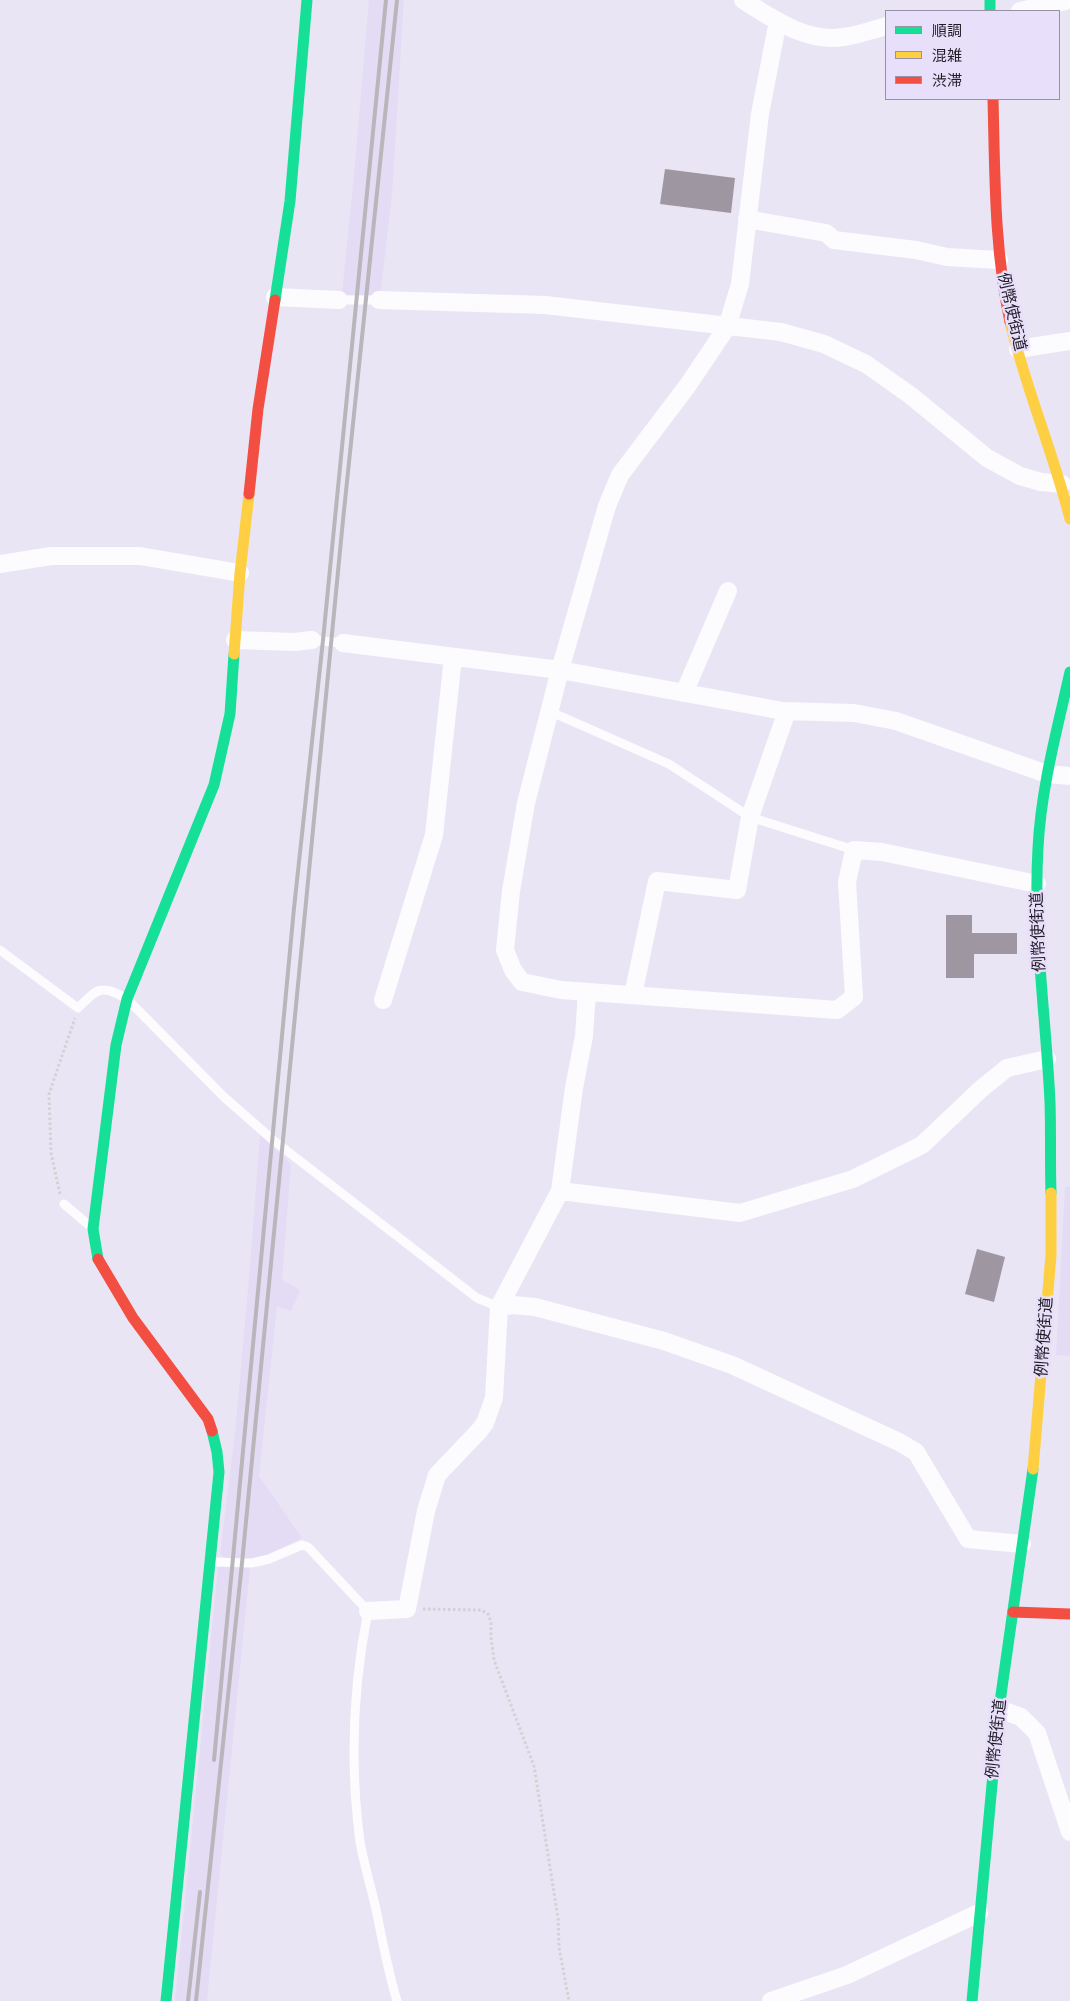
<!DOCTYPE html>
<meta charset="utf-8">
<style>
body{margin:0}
#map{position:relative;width:1070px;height:2001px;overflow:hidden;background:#eae5f4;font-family:"DejaVu Sans","Noto Sans JP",sans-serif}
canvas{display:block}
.legend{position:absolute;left:885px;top:10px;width:175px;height:90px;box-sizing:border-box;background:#e8dffa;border:1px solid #9891a5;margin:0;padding:6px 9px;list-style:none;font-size:15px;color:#201d26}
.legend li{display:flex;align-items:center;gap:10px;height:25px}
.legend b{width:25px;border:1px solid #9891a5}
</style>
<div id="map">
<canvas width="1070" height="2001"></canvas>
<ul class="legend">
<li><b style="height:6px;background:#16e098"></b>順調</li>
<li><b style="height:6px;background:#ffcf43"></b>混雑</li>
<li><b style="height:6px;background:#f24e42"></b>渋滞</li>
</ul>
</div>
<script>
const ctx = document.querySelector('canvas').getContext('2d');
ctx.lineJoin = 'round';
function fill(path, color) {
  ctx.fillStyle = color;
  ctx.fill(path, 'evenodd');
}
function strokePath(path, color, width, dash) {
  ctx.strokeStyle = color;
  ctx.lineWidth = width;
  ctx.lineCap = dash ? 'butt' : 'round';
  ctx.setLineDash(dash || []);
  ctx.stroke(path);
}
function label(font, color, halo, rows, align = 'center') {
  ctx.font = font + ' "DejaVu Sans","Noto Sans JP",sans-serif';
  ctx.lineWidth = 5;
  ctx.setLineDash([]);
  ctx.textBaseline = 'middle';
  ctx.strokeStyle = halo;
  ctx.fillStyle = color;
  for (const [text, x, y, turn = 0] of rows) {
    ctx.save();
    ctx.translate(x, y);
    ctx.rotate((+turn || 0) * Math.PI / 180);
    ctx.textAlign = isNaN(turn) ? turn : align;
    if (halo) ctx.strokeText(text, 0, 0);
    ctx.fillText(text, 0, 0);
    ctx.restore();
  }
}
fill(new Path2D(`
 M 369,0 L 404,0 L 392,194 L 381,290 L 377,295 L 344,295 L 342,293 L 354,175 Z
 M 260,1134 L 291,1164 L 282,1280 L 300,1290 L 291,1311 L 277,1306 L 259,1476 L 302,1538 L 264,1556 L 252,1559 L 227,1559 L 220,1554 L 235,1433 L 249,1278 Z
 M 1065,1187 L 1070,1187 L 1070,1356 L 1056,1355 Z
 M 223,1566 L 250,1568 L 207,2001 L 175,2001 L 218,1567 Z`), '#e4dcf5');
fill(new Path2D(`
 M 665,169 L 735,178 L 731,213 L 660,204 Z
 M 946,915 L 972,915 L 972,933 L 1017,933 L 1017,954 L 974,954 L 974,978 L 946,978 Z
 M 977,1249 L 1005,1257 L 994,1302 L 965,1294 Z`), '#9e97a1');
strokePath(new Path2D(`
 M 60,1194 L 51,1153 L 49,1094 L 75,1018
 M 423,1609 L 481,1610 L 488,1614 L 491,1622 L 491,1637 L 494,1660 L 534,1766 L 558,1918 L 559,1947 L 569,2001`), '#d3d1d5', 3, [2.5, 2.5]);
strokePath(new Path2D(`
 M 339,300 L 379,300
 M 312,640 L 343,643
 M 549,711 L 669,764 L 750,817 L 854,850
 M 0,950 L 78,1008 C 98,988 101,984 127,999 L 224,1097 L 273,1140 L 477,1298 L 499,1307
 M 64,1204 L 91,1227
 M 211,1562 L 252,1563 L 269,1559 L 302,1545 L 308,1547 L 368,1611 C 353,1686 350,1766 360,1842 C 364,1864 371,1887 376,1909 C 382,1940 388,1971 397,2001`), '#fcfbfd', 9);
strokePath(new Path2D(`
 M 743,0 C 773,19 807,43 844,37 C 858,35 873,30 886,26
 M 1020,11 L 1070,0
 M 780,24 L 776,31 L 760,114 L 740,284 L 727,327 L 688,385 L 620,475 L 607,506 L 560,670 L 526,803 L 511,891 L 505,950 L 513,970 L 522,982 L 561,990 L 837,1010 L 854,997 L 847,882 L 854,850 L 882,852 L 1037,884
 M 747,219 L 826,233 L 834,240 L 916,250 L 947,257 L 999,260
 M 275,297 L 339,300
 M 379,300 L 545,305 L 781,332 L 824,344 L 866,364 L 910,395 L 987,458 L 1020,476 L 1041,482 L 1062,484
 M 1018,349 L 1070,341
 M 0,564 L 51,556 L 140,556 L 240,573
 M 235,640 L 295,642 L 312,640
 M 343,643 L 560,670 L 783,711 L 854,713 L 896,721 L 1047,774 L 1070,776
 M 684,693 L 728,591
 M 633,995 L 657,881 L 737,890 L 750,817 L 787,711
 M 383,1000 L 434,835 L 453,657
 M 560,1191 L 740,1213 L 853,1179 L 922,1145 L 981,1089 L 1007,1068 L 1047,1059
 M 499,1307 L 560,1191 L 574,1088 L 584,1036 L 587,992
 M 368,1611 L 407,1609 L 426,1511 L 437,1475 L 479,1431 L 485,1423 L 494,1398 L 499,1307 L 513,1305 L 535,1307 L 664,1341 L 732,1365 L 899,1442 L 916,1452 L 968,1539 L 1022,1544
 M 999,1709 L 1021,1717 L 1037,1733 L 1070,1832
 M 771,2001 L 847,1975 L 979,1913`), '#fcfbfd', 18);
strokePath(new Path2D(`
 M 990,0 L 990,11
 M 275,300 L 290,201 L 307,0
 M 1051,1193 C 1050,1163 1051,1132 1050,1102 C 1046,1017 1033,932 1038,848 C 1041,788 1057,730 1070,672
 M 98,1259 L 93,1229 L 116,1045 L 127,999 L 214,785 L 230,714 L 234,654
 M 166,2001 L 219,1472 L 217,1452 L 212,1431
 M 972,2001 L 999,1709 L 1033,1469`), '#16e098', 11);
strokePath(new Path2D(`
 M 1010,322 C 1026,389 1053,452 1070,519
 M 234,654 L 240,573 L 249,494
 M 1033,1469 L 1051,1255 L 1051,1193`), '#ffcf43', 11);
strokePath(new Path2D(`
 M 993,99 C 995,174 994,248 1010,322
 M 249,494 L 258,409 L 275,300
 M 98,1259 L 133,1318 L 208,1419 L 212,1431
 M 1013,1612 L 1070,1614`), '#f24e42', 11);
strokePath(new Path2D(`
 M 214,1760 L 294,908 L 323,640 L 386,0
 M 188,2001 L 200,1892
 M 196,2001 L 242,1563 L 343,520 L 397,0`), '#b8b6ba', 4);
label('16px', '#201d26', '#e8dffa', [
 ["例幣使街道",1011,312,77],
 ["例幣使街道",1039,932,-92],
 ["例幣使街道",1045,1337,-86],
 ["例幣使街道",997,1739,-84]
]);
</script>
